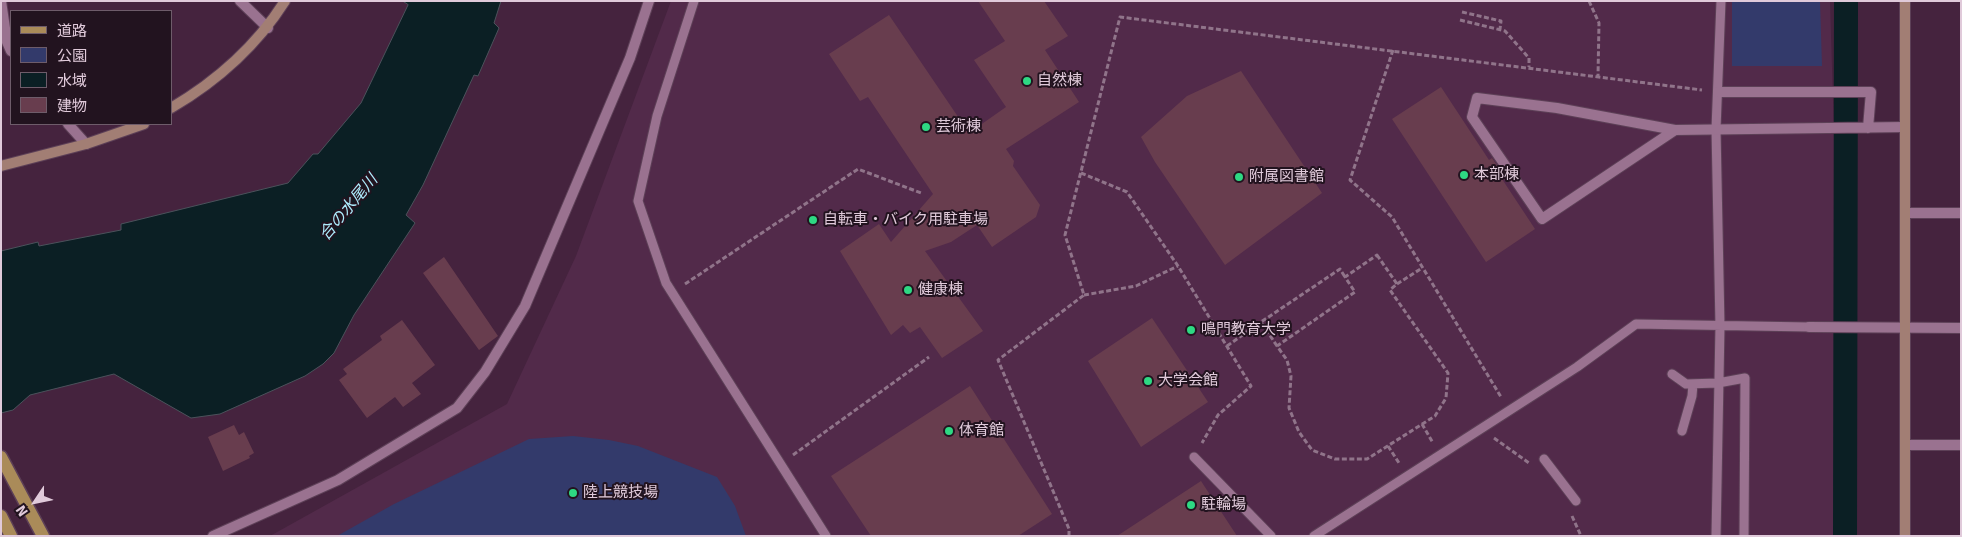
<!DOCTYPE html>
<meta charset="utf-8">
<style>
body{margin:0}
#map{position:relative;width:1962px;height:537px;overflow:hidden;background:#45233e;font-family:Signika,"Noto Sans JP",sans-serif}
canvas{display:block}
.frame{position:absolute;inset:0;border:2px solid #e0cada;pointer-events:none}
.legend{position:absolute;left:10px;top:10px;width:162px;height:115px;box-sizing:border-box;background:#22131f;border:1px solid #6e5c6a;margin:0;padding:6px 9px;list-style:none;font-size:15px;color:#e0cada}
.legend li{display:flex;align-items:center;gap:10px;height:25px}
.legend b{width:25px;border:1px solid #6e5c6a}
.north{position:absolute;left:10px;top:477px;width:50px;height:50px;-webkit-text-stroke:4px #22131f;paint-order:stroke;rotate:236deg;font-size:14px;font-weight:700;line-height:20px;text-align:center;color:#e0cada}
.north::after{content:'';display:block;margin:auto;width:18px;height:22px;background:#e0cada;clip-path:polygon(50% 0,100% 100%,50% 72%,0 100%)}
</style>
<div id="map">
<canvas width="1962" height="537"></canvas>
<div class="frame"></div>
<ul class="legend">
<li><b style="height:6px;background:#aa8b59"></b>道路</li>
<li><b style="height:14px;background:#333a6b"></b>公園</li>
<li><b style="height:14px;background:#0b1f24"></b>水域</li>
<li><b style="height:14px;background:#683d4e"></b>建物</li>
</ul>
<div class="north">N</div>
</div>
<script>
const ctx = document.querySelector('canvas').getContext('2d');
ctx.lineJoin = 'round';
function fill(path, color) {
  ctx.fillStyle = color;
  ctx.fill(path, 'evenodd');
}
function strokePath(path, color, width, dash) {
  ctx.strokeStyle = color;
  ctx.lineWidth = width;
  ctx.lineCap = dash ? 'butt' : 'round';
  ctx.setLineDash(dash || []);
  ctx.stroke(path);
}
function label(font, color, halo, rows, align = 'center') {
  ctx.font = font + ' Signika,"Noto Sans JP",sans-serif';
  ctx.lineWidth = 4;
  ctx.setLineDash([]);
  ctx.textBaseline = 'middle';
  ctx.strokeStyle = halo;
  ctx.fillStyle = color;
  for (const [text, x, y, turn = 0] of rows) {
    ctx.save();
    ctx.translate(x, y);
    ctx.rotate((+turn || 0) * Math.PI / 180);
    ctx.textAlign = isNaN(turn) ? turn : align;
    if (halo) ctx.strokeText(text, 0, 0);
    ctx.fillText(text, 0, 0);
    ctx.restore();
  }
}
fill(new Path2D(`
 M 671,1 L 1830,1 L 1846,536 L 270,536 L 507,404 L 576,256 Z`), '#522a4a');
fill(new Path2D(`
 M 1732,1 L 1820,1 L 1822,66 L 1732,66 Z
 M 573,436 L 609,440 L 638,446 L 717,477 L 735,506 L 746,536 L 337,536 L 394,504 L 529,439 Z`), '#333a6b');
const water = new Path2D(`
 M 403,1 L 501,1 L 494,23 L 499,28 L 478,76 L 474,75 L 423,185 L 406,215 L 415,223 L 354,315 L 334,353 L 323,364 L 305,376 L 220,414 L 191,418 L 114,374 L 30,395 L 13,410 L 1,413 L 1,251 L 38,242 L 39,246 L 121,230 L 121,224 L 288,183 L 313,154 L 318,154 L 361,103 L 408,5 Z`);
fill(water, '#0b1f24');
strokePath(water, '#4b525b', 1);
strokePath(new Path2D(`
 M 1845,536 L 1846,1`), '#0b1f24', 24);
fill(new Path2D(`
 M 978,1 L 1044,1 L 1068,36 L 1045,50 L 1079,102 L 1006,149 L 1014,161 L 1013,166 L 1040,205 L 1036,217 L 992,247 L 977,225 L 951,242 L 925,251 L 983,331 L 942,358 L 920,327 L 910,333 L 903,325 L 891,335 L 840,251 L 879,224 L 891,242 L 933,194 L 868,97 L 860,101 L 829,54 L 889,15 L 969,133 L 1006,107 L 974,60 L 1005,41 Z
 M 1241,71 L 1322,193 L 1225,265 L 1155,162 L 1141,137 L 1187,96 Z
 M 1441,87 L 1489,160 L 1492,158 L 1505,177 L 1502,179 L 1535,229 L 1486,262 L 1392,119 Z
 M 444,257 L 498,336 L 479,350 L 423,273 Z
 M 1152,318 L 1208,402 L 1141,447 L 1088,361 Z
 M 402,320 L 435,365 L 412,383 L 421,394 L 403,407 L 395,397 L 367,418 L 339,380 L 347,374 L 343,369 L 382,340 L 380,336 Z
 M 970,386 L 1052,514 L 1018,536 L 871,536 L 831,476 Z
 M 234,425 L 239,435 L 244,432 L 254,453 L 249,456 L 250,458 L 223,471 L 208,437 Z
 M 1201,481 L 1237,536 L 1117,536 Z`), '#683d4e');
const lane = new Path2D(`
 M 694,1 L 657,116 L 638,201 L 666,283 L 826,536
 M 1672,374 L 1686,384 L 1718,383 L 1745,378 L 1744,536
 M 1682,431 L 1692,396 L 1693,384
 M 1194,457 L 1271,536
 M 1544,459 L 1576,501
 M 1314,536 L 1577,367 L 1636,324 L 1809,327
 M 1716,536 L 1720,326 L 1716,129 L 1721,1`);
const street = new Path2D(`
 M 1,1 L 7,42 L 11,51
 M 240,1 L 268,28
 M 1718,92 L 1871,92 L 1868,128
 M 68,124 L 86,144
 M 1675,130 L 1542,219 L 1472,117 L 1477,98 L 1557,108 L 1675,130 L 1905,127
 M 1905,213 L 1961,213
 M 1809,327 L 1961,328
 M 1905,445 L 1961,445
 M 213,536 L 338,480 L 457,408 L 485,372 L 525,306 L 630,58 L 649,1`);
const secondary = new Path2D(`
 M 1905,1 L 1905,536
 M 171,108 C 217,81 257,45 285,1
 M 1,166 L 86,144 L 144,124`);
const primary = new Path2D(`
 M 1,457 L 43,536
 M 1,516 L 11,536`);
strokePath(lane, '#5d4057', 11);
strokePath(street, '#5d4057', 12);
strokePath(secondary, '#5d4057', 12);
strokePath(primary, '#5d4057', 15);
strokePath(new Path2D(`
 M 1589,1 L 1599,23 L 1598,76
 M 1462,12 L 1501,21 L 1500,29
 M 1460,20 L 1505,31 L 1529,58 L 1529,67
 M 1393,50 L 1350,180 L 1392,217 L 1501,397
 M 1081,173 L 1127,192 L 1178,266 L 1251,386 L 1218,415 L 1202,443
 M 1377,255 L 1397,284 L 1390,290 L 1448,373 L 1446,398 L 1435,416 L 1367,459 L 1335,459 L 1312,450 L 1299,432 L 1289,408 L 1291,376 L 1287,360 L 1277,346 L 1355,292 L 1345,277 Z
 M 685,284 L 858,169 L 921,193
 M 1397,284 L 1422,268
 M 1084,295 L 1136,286 L 1178,266
 M 1227,346 L 1261,322
 M 1277,346 L 1261,322 L 1340,269 L 1345,277
 M 1422,424 L 1433,443
 M 1494,438 L 1529,463
 M 1388,446 L 1399,463
 M 793,455 L 929,357
 M 1572,516 L 1581,536
 M 1069,536 L 1069,529 L 998,360 L 1084,295 L 1065,235 L 1120,17 L 1702,90`), '#90748a', 3, [5, 2.5]);
strokePath(lane, '#9a7290', 9);
strokePath(street, '#9a7290', 10);
strokePath(secondary, '#a27e74', 10);
strokePath(primary, '#aa8b59', 12);
for (const [x, y, r, color] of [
 [1027,81,5,"#2ed883"],
 [926,127,5,"#2ed883"],
 [1464,175,5,"#2ed883"],
 [1239,177,5,"#2ed883"],
 [813,220,5,"#2ed883"],
 [908,290,5,"#2ed883"],
 [1191,330,5,"#2ed883"],
 [1148,381,5,"#2ed883"],
 [949,431,5,"#2ed883"],
 [573,493,5,"#2ed883"],
 [1191,505,5,"#2ed883"]
]) {
  const dot = new Path2D();
  dot.arc(x, y, r, 0, 2 * Math.PI);
  ctx.fillStyle = color;
  ctx.fill(dot);
  strokePath(dot, '#22131f', 2);
}
label('15px', '#e0cada', '#22131f', [
 ["自然棟",1037,81],
 ["芸術棟",936,127],
 ["本部棟",1474,175],
 ["附属図書館",1249,177],
 ["自転車・バイク用駐車場",823,220],
 ["健康棟",918,290],
 ["鳴門教育大学",1201,330],
 ["大学会館",1158,381],
 ["体育館",959,431],
 ["陸上競技場",583,493],
 ["駐輪場",1201,505]
], 'left');
label('italic 16px', '#adedfd', '#22131f', [
 ["合の水尾川",349,208,-50]
]);
</script>
